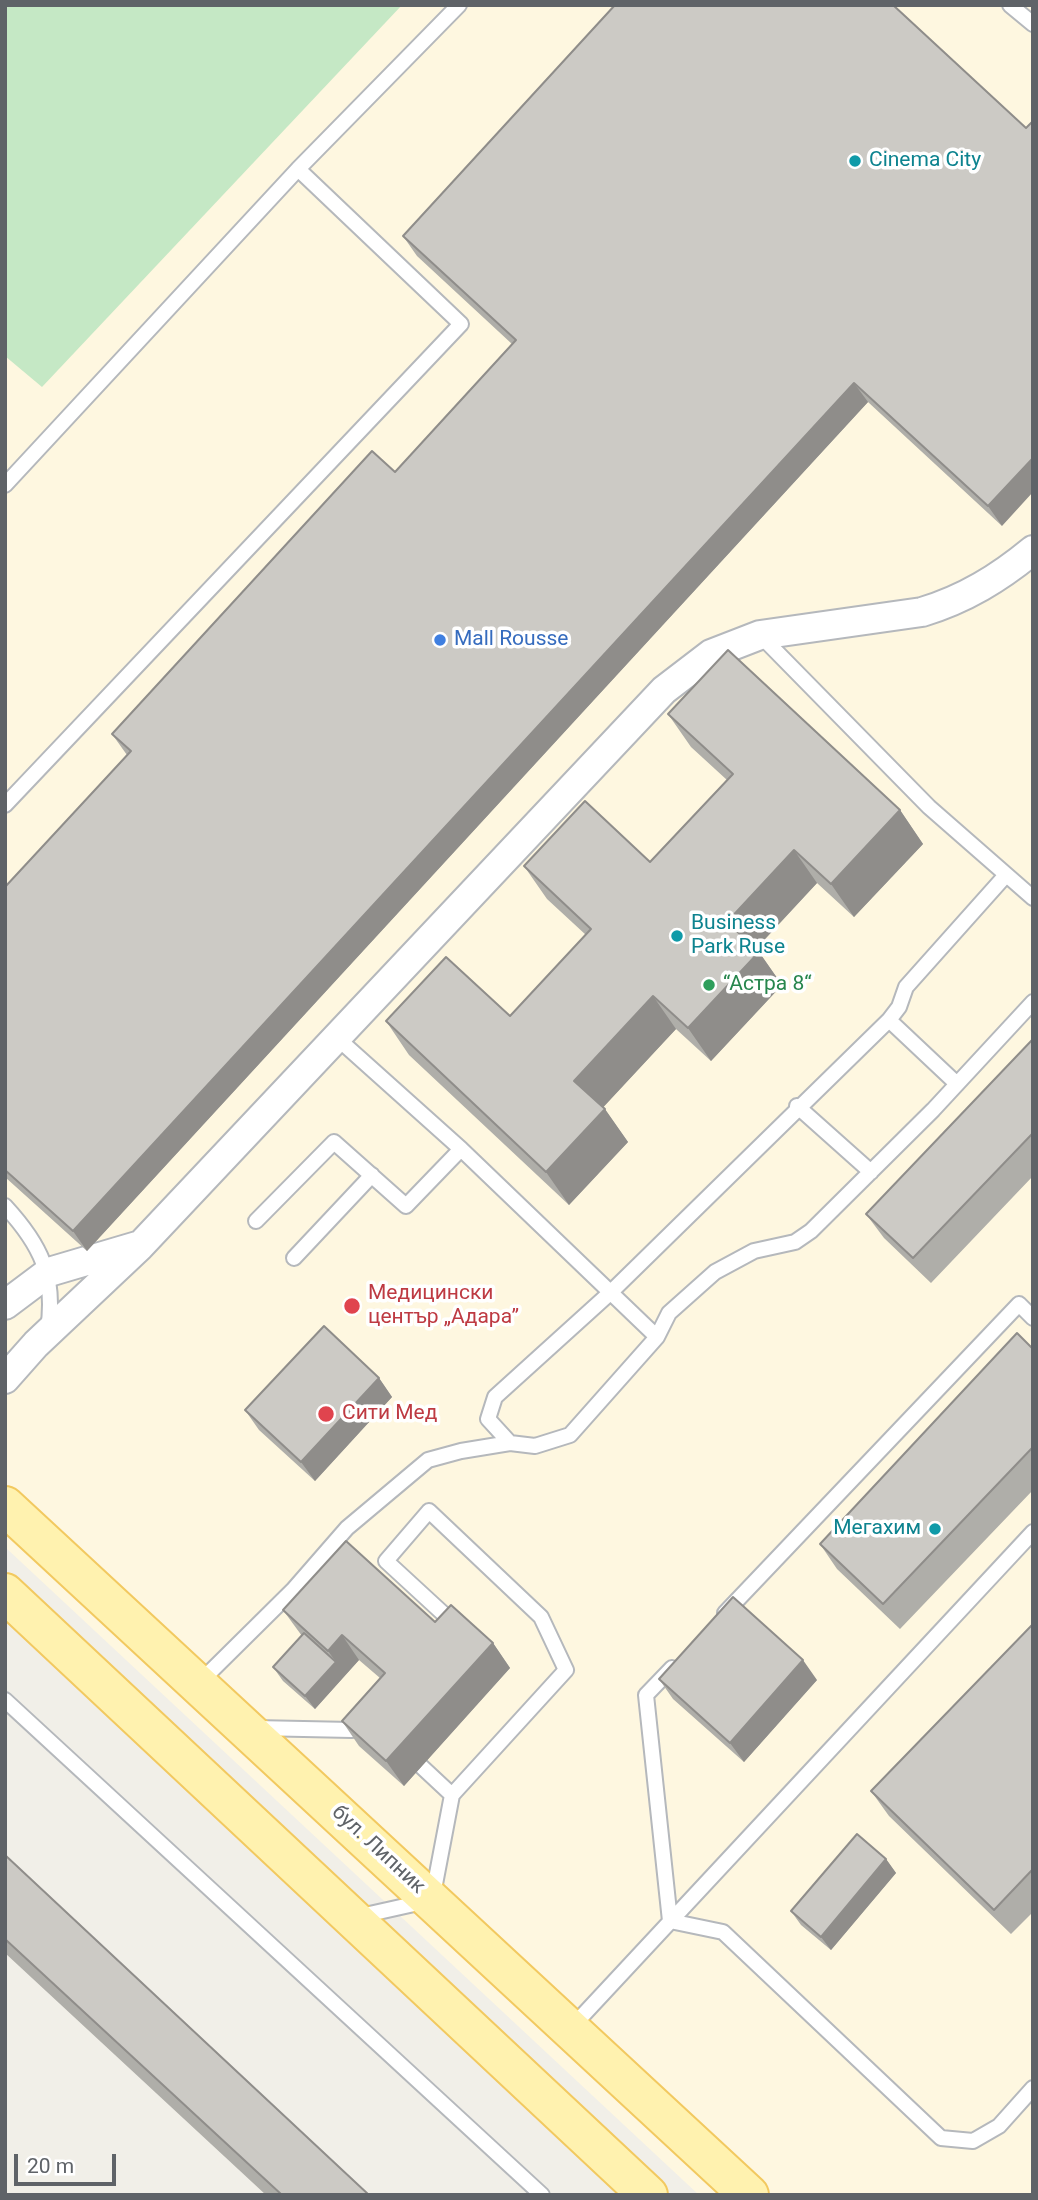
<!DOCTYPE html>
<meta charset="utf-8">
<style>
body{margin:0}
#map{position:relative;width:1038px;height:2200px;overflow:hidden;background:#f1efe8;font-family:Roboto,sans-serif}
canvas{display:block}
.frame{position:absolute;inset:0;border:7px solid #5f6368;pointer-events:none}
.scale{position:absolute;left:14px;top:2154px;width:102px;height:32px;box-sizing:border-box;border:4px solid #5f6368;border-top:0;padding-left:9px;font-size:21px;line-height:24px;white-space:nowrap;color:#5f6368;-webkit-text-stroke:5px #fff;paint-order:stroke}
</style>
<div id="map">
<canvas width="1038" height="2200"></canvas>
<div class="frame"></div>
<div class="scale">20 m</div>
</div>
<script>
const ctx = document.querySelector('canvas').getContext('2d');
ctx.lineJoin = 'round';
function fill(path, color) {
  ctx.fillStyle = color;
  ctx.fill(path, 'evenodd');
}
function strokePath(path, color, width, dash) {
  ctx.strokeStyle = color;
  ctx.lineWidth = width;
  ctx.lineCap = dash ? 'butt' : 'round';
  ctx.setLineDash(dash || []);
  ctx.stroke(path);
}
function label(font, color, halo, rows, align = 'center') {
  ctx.font = font + ' Roboto,sans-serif';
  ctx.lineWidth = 7;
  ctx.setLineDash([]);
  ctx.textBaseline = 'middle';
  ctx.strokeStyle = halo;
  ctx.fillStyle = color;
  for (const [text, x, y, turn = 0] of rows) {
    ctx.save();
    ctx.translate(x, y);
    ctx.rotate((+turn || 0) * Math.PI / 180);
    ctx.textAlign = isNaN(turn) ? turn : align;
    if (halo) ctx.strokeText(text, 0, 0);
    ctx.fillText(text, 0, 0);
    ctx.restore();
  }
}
fill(new Path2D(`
 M 5,5 L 1033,5 L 1033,2195 L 699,2195 L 5,1547 Z`), '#fef7e0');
fill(new Path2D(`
 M 5,5 L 402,5 L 42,387 L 5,356 Z`), '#c5e8c5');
const service = new Path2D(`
 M 1010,5 L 1033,24
 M 5,485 L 298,169 L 459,5
 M 760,635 L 929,807 L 1033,898
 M 5,805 L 461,324 L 298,169
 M 889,1020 L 957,1084
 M 336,1037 L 461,1149 L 657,1337
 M 797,1106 L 871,1172
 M 5,1206 C 41,1245 56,1276 48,1330
 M 256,1221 L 334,1142 L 406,1206 L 461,1149
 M 294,1258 L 372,1175
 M 510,1443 L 488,1419 L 495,1397 L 611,1292 L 889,1020 L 899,1007 L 906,987 L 1006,875
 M 725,1613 L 1019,1304 L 1033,1318
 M 198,1684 L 293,1590 L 347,1528 L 428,1460 L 461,1451 L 510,1443 L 535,1446 L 570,1435 L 657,1337 L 669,1313 L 715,1272 L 754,1251 L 795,1242 L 811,1231 L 933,1110 L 1033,1002
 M 5,1700 L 542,2195
 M 255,1728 L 352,1730 L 362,1718
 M 407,1753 L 452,1795
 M 356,1917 L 432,1900 L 452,1795 L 566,1670 L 541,1617 L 429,1511 L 386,1561 L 449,1619 L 443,1627
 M 670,1921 L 646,1695 L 672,1668
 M 670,1921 L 723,1932 L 941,2138 L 973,2141 L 999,2126 L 1033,2088
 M 571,2028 L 1033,1532`);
const minor = new Path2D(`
 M 5,1305 L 49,1272 L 137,1246
 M 5,1379 L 36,1344 L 140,1246 L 664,690 L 711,654 L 760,635 L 922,612 C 965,599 999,578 1033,550`);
const primary = new Path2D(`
 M 5,1506 L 749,2195
 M 5,1593 L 648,2195`);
strokePath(service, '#b5b8bc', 18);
strokePath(minor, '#b5b8bc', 32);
strokePath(primary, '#f2c960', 42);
strokePath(service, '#fff', 14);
strokePath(minor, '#fff', 28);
strokePath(primary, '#fff2af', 38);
fill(new Path2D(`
 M 893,5 L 1002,526 L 868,402 L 87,1251 L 5,1177 L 5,887 L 127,755 L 112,734 L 395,472 L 512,344 L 417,256 L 403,236 Z
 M 668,714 L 900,810 L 923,844 L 854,917 L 817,883 L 756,949 L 759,952 L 782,985 L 711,1061 L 676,1029 L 603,1107 L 628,1142 L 569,1205 L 409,1055 L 386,1021 L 510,1016 L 586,935 L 547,899 L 524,866 L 650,862 L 727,780 L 691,747 Z
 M 1033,1039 L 1033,1176 L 931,1283 L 884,1238 L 866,1214 Z
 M 1033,1349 L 1033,1490 L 900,1629 L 837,1569 L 820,1544 Z
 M 379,1378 L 392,1397 L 315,1481 L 259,1430 L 245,1410 Z
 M 283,1610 L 435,1622 L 493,1643 L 510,1668 L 404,1786 L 359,1746 L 342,1721 L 380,1678 L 359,1660 L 315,1709 L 283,1681 L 273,1667 L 302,1636 Z
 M 1033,1624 L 1033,1912 L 1011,1934 L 889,1816 L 871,1791 Z
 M 659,1679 L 817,1680 L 744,1762 L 673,1699 Z
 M 5,1855 L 369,2195 L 266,2195 L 5,1953 Z
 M 886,1859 L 896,1873 L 831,1950 L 801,1925 L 791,1911 Z`), '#afaea9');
fill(new Path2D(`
 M 854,383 L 868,402 L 87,1251 L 73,1231 Z
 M 1033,458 L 1033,492 L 1002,526 L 988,506 Z
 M 900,810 L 923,844 L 854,917 L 831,884 Z
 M 794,850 L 817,883 L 750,955 L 727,922 Z
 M 759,952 L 782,985 L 711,1061 L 688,1028 Z
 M 653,996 L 676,1029 L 597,1114 L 574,1081 Z
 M 605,1109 L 628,1142 L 569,1205 L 546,1172 Z
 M 379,1378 L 392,1397 L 315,1481 L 301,1462 Z
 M 342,1635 L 359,1660 L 315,1709 L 305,1696 L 336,1662 L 328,1651 Z
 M 493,1643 L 510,1668 L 404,1786 L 386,1761 Z
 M 803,1660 L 817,1680 L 744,1762 L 730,1743 Z
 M 886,1859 L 896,1873 L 831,1950 L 821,1937 Z`), '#8f8d8a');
const building = new Path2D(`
 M 615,5 L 893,5 L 1026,128 L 1033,121 L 1033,458 L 988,506 L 854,383 L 73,1231 L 5,1170 L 5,887 L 131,751 L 112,734 L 372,451 L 395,472 L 516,340 L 403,236 Z
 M 728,650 L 900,810 L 831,884 L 794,850 L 727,922 L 759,952 L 688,1028 L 653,996 L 574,1081 L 605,1109 L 546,1172 L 386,1021 L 446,957 L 510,1016 L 591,929 L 524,866 L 585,801 L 650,862 L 733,774 L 668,714 Z
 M 1033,1039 L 1033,1133 L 913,1258 L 866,1214 Z
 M 324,1326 L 379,1378 L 301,1462 L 245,1410 Z
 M 1017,1333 L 1033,1349 L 1033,1447 L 883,1604 L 820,1544 Z
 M 346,1541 L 435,1622 L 451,1605 L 493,1643 L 386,1761 L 342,1721 L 385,1673 L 342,1635 L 328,1651 L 283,1610 Z
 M 733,1597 L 803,1660 L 730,1743 L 659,1679 Z
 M 1033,1624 L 1033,1869 L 994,1910 L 871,1791 Z
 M 304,1633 L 336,1662 L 305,1696 L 273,1667 Z
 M 857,1834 L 886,1859 L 821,1937 L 791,1911 Z
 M 5,1855 L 369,2195 L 282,2195 L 5,1939 Z`);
fill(building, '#cccac5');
strokePath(building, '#8f8d8a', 2);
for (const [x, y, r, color] of [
 [855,161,7,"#0f9aa8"],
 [440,640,7,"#3f7fe0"],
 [677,936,7,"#0f9aa8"],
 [709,985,7,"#2e9e5b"],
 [352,1306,9,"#e0444e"],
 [326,1414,9,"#e0444e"],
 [935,1529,7,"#0f9aa8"]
]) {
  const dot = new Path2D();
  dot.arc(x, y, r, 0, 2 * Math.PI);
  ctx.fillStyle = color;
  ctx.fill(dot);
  strokePath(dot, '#fff', 2.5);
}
label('21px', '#0d838f', '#fff', [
 ["Cinema City",869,161],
 ["Business",691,924],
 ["Park Ruse",691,948],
 ["Мегахим",921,1529,"right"]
], 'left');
label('21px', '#366cbe', '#fff', [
 ["Mall Rousse",454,640]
], 'left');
label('21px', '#27864d', '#fff', [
 ["“Астра 8“",723,985]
], 'left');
label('21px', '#be3a42', '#fff', [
 ["Медицински",368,1294],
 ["център „Адара”",368,1318],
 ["Сити Мед",342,1414]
], 'left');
label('21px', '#5f6368', '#fff', [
 ["бул. Липник",378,1850,43]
]);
</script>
